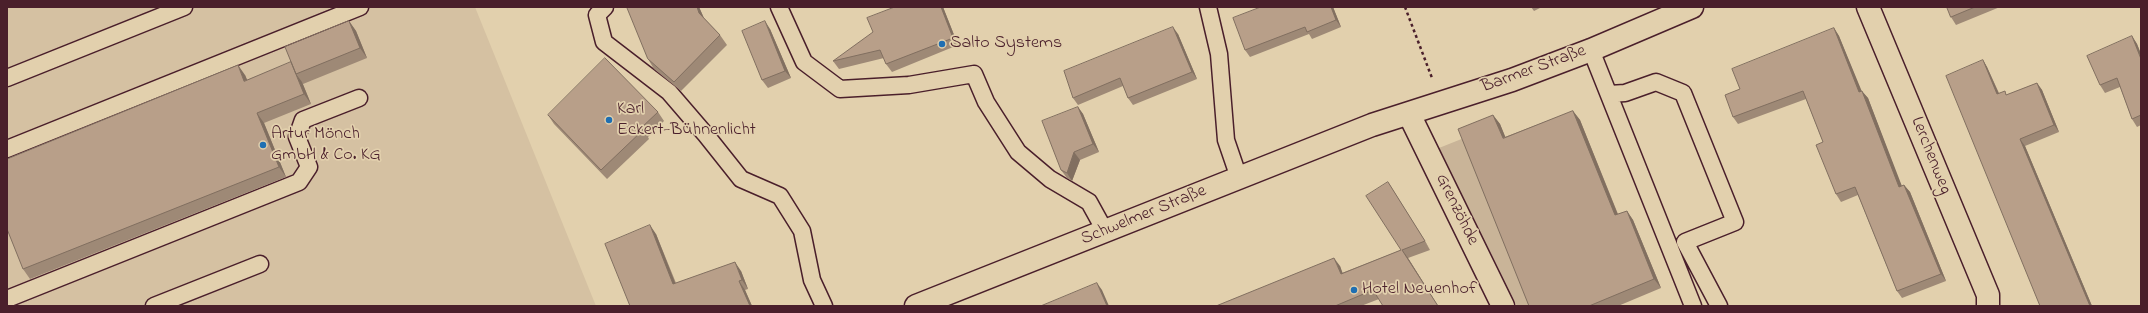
<!DOCTYPE html>
<meta charset="utf-8">
<style>
body{margin:0}
#map{position:relative;width:2148px;height:313px;overflow:hidden;background:#e2d0ad;font-family:"Indie Flower",sans-serif}
canvas{display:block}
.frame{position:absolute;inset:0;border:8px solid #4a1f2b;pointer-events:none}
</style>
<div id="map">
<canvas width="2148" height="313"></canvas>
<div class="frame"></div>
</div>
<script>
const ctx = document.querySelector('canvas').getContext('2d');
ctx.lineJoin = 'round';
function fill(path, color) {
  ctx.fillStyle = color;
  ctx.fill(path, 'evenodd');
}
function strokePath(path, color, width, dash) {
  ctx.strokeStyle = color;
  ctx.lineWidth = width;
  ctx.lineCap = dash ? 'butt' : 'round';
  ctx.setLineDash(dash || []);
  ctx.stroke(path);
}
function label(font, color, halo, rows, align = 'center') {
  ctx.font = font + ' "Indie Flower",sans-serif';
  ctx.lineWidth = 3.5;
  ctx.setLineDash([]);
  ctx.textBaseline = 'middle';
  ctx.strokeStyle = halo;
  ctx.fillStyle = color;
  for (const [text, x, y, turn = 0] of rows) {
    ctx.save();
    ctx.translate(x, y);
    ctx.rotate((+turn || 0) * Math.PI / 180);
    ctx.textAlign = isNaN(turn) ? turn : align;
    if (halo) ctx.strokeText(text, 0, 0);
    ctx.fillText(text, 0, 0);
    ctx.restore();
  }
}
fill(new Path2D(`
 M 7,7 L 475,7 L 596,306 L 7,306 Z`), '#d5c1a2');
fill(new Path2D(`
 M 1464,138 L 1532,306 L 1517,306 L 1439,148 Z`), '#c9b498');
const service = new Path2D(`
 M 605,7 L 597,15 L 604,42 L 669,92 L 706,135 L 741,179 L 780,196 L 802,231 L 812,280 L 824,306
 M 779,7 L 804,62 L 840,89 L 909,85 L 974,74 L 986,102 L 1018,152 L 1050,179 L 1089,202 L 1105,231
 M 1208,7 L 1219,54 L 1226,140 L 1239,178
 M 1591,50 L 1693,306
 M 7,78 L 184,7
 M 1609,94 L 1625,93 L 1656,82 L 1683,93 L 1735,222 L 1685,242 L 1719,306
 M 7,149 L 360,7
 M 7,299 L 299,182 L 309,167 L 297,137 L 303,120 L 359,98
 M 154,306 L 260,264`);
const minor = new Path2D(`
 M 1868,7 L 1988,295 L 1988,306
 M 1409,114 L 1503,306`);
const secondary = new Path2D(`
 M 916,306 L 1372,125 L 1512,80 L 1591,50 L 1692,7`);
strokePath(service, '#4a1f2b', 19);
strokePath(minor, '#4a1f2b', 25);
strokePath(secondary, '#4a1f2b', 25);
strokePath(new Path2D(`
 M 1405,7 L 1432,78`), '#4a1f2b', 2.5, [3, 3]);
strokePath(service, '#e2d0ad', 16);
strokePath(minor, '#e2d0ad', 22);
strokePath(secondary, '#e2d0ad', 22);
fill(new Path2D(`
 M 627,7 L 699,7 L 704,18 L 720,35 L 727,45 L 681,91 L 654,69 L 648,59 Z
 M 943,7 L 958,45 L 892,72 L 886,64 L 884,58 L 839,69 L 833,61 Z
 M 1333,7 L 1341,27 L 1312,39 L 1309,34 L 1250,57 L 1245,50 Z
 M 1531,7 L 1542,7 L 1534,11 Z
 M 1947,7 L 2000,7 L 1956,25 L 1951,17 Z
 M 349,21 L 356,31 L 367,58 L 303,84 L 302,82 L 311,104 L 264,123 L 286,177 L 30,279 L 23,269 L 245,75 L 247,80 L 292,64 Z
 M 1834,28 L 1839,36 L 1861,91 L 1868,98 L 1901,186 L 1904,185 L 1910,192 L 1946,281 L 1902,298 L 1897,291 L 1858,195 L 1841,202 L 1836,194 L 1823,142 L 1806,99 L 1738,124 L 1733,117 L 1740,89 Z
 M 770,29 L 791,78 L 768,88 L 762,80 Z
 M 1178,34 L 1197,79 L 1133,105 L 1128,98 L 1123,86 L 1078,105 L 1073,98 Z
 M 2132,36 L 2137,44 L 2141,54 L 2141,125 L 2137,127 L 2132,119 L 2120,87 L 2105,93 L 2100,85 Z
 M 1983,60 L 1987,67 L 1999,93 L 2007,95 L 2037,83 L 2042,90 L 2059,132 L 2025,146 L 2092,306 L 2040,306 Z
 M 1078,107 L 1083,114 L 1099,152 L 1080,160 L 1072,181 L 1067,178 L 1061,170 Z
 M 1573,111 L 1580,120 L 1618,214 L 1627,211 L 1633,220 L 1661,288 L 1618,306 L 1529,306 L 1493,115 L 1500,124 L 1505,137 Z
 M 658,112 L 664,121 L 648,137 L 649,139 L 607,179 L 554,124 L 548,115 Z
 M 1388,182 L 1430,250 L 1408,258 L 1438,306 L 1383,306 L 1379,299 L 1361,306 L 1216,306 L 1340,266 L 1342,273 L 1401,250 Z
 M 656,234 L 676,283 L 741,271 L 748,289 L 745,290 L 752,306 L 630,306 Z`), '#9e8976');
fill(new Path2D(`
 M 697,7 L 699,7 L 706,23 L 699,13 Z
 M 941,7 L 943,7 L 958,45 L 953,38 Z
 M 1331,7 L 1333,7 L 1341,27 L 1336,20 Z
 M 349,21 L 356,31 L 367,58 L 360,48 Z
 M 765,21 L 770,29 L 791,78 L 785,71 Z
 M 1173,27 L 1178,34 L 1197,79 L 1192,72 Z
 M 1834,28 L 1839,36 L 1865,99 L 1859,92 Z
 M 2132,36 L 2137,44 L 2141,54 L 2141,59 Z
 M 1983,60 L 1987,67 L 2002,101 L 1997,94 Z
 M 291,62 L 296,74 L 302,82 L 311,104 L 304,94 Z
 M 238,65 L 245,75 L 252,91 L 244,81 Z
 M 2037,83 L 2042,90 L 2059,132 L 2054,125 Z
 M 1862,91 L 1868,98 L 1905,194 L 1899,187 Z
 M 1078,107 L 1083,114 L 1099,152 L 1093,144 Z
 M 1573,111 L 1580,120 L 1622,225 L 1615,215 Z
 M 257,113 L 264,123 L 286,177 L 279,167 Z
 M 1493,115 L 1500,124 L 1510,148 L 1503,138 Z
 M 2020,139 L 2025,146 L 2092,306 L 2090,306 Z
 M 1074,152 L 1080,160 L 1072,181 L 1067,173 Z
 M 1388,182 L 1393,191 L 1430,250 L 1425,241 Z
 M 1904,185 L 1910,192 L 1946,281 L 1941,274 Z
 M 1627,211 L 1633,220 L 1661,288 L 1654,279 Z
 M 650,225 L 656,234 L 679,293 L 673,284 Z
 M 1402,250 L 1408,258 L 1438,306 Z
 M 1334,258 L 1340,266 L 1346,282 L 1341,274 Z
 M 735,262 L 741,271 L 748,289 L 742,280 Z
 M 739,281 L 745,290 L 752,306 L 750,306 Z
 M 1097,283 L 1102,290 L 1109,306 L 1107,306 Z`), '#816f60');
const building = new Path2D(`
 M 627,7 L 697,7 L 699,13 L 720,35 L 674,82 L 648,59 Z
 M 895,7 L 941,7 L 953,38 L 886,64 L 880,50 L 833,61 L 873,32 L 867,18 Z
 M 1261,7 L 1331,7 L 1336,20 L 1307,32 L 1305,27 L 1245,50 L 1233,18 Z
 M 1947,7 L 1975,7 L 1951,17 Z
 M 349,21 L 360,48 L 296,74 L 285,47 Z
 M 765,21 L 785,71 L 762,80 L 742,31 Z
 M 1173,27 L 1192,72 L 1128,98 L 1120,78 L 1073,98 L 1064,71 Z
 M 1834,28 L 1859,92 L 1862,91 L 1899,187 L 1904,185 L 1941,274 L 1897,291 L 1855,187 L 1836,194 L 1816,145 L 1823,142 L 1803,91 L 1733,117 L 1725,95 L 1740,89 L 1732,69 Z
 M 2132,36 L 2141,59 L 2141,115 L 2132,119 L 2117,78 L 2100,85 L 2087,56 Z
 M 605,58 L 658,112 L 641,128 L 643,130 L 601,170 L 548,115 Z
 M 1983,60 L 1997,94 L 2005,91 L 2006,95 L 2037,83 L 2054,125 L 2020,139 L 2090,306 L 2040,306 L 1946,76 Z
 M 291,62 L 304,94 L 257,113 L 279,167 L 23,269 L 7,229 L 7,159 L 238,65 L 244,81 Z
 M 1078,107 L 1093,144 L 1074,152 L 1067,173 L 1061,170 L 1042,121 Z
 M 1573,111 L 1615,215 L 1627,211 L 1654,279 L 1589,306 L 1529,306 L 1458,129 L 1493,115 L 1503,138 Z
 M 1388,182 L 1425,241 L 1402,250 L 1438,306 L 1383,306 L 1373,290 L 1335,306 L 1216,306 L 1334,258 L 1341,274 L 1401,250 L 1366,196 Z
 M 650,225 L 673,284 L 735,262 L 742,280 L 739,281 L 750,306 L 630,306 L 605,244 Z
 M 1097,283 L 1107,306 L 1041,306 Z`);
fill(building, '#b89f89');
strokePath(building, '#816f60', 1);
for (const [x, y, r, color] of [
 [942,44,4,"#1f6fb2"],
 [609,120,4,"#1f6fb2"],
 [263,145,4,"#1f6fb2"],
 [1354,290,4,"#1f6fb2"]
]) {
  const dot = new Path2D();
  dot.arc(x, y, r, 0, 2 * Math.PI);
  ctx.fillStyle = color;
  ctx.fill(dot);
  strokePath(dot, '#e2d0ad', 1.5);
}
label('18px', '#4a1f2b', '#e2d0ad', [
 ["Salto Systems",950,44],
 ["Karl",617,110],
 ["Eckert-Bühnenlicht",617,131],
 ["Artur Mönch",271,135],
 ["GmbH & Co. KG",271,156],
 ["Hotel Neuenhof",1362,290]
], 'left');
label('18px', '#4a1f2b', '#e2d0ad', [
 ["Barmer Straße",1534,70,-20],
 ["Lerchenweg",1930,156,68],
 ["Grenzöhde",1456,210,64],
 ["Schwelmer Straße",1144,216,-22]
]);
</script>
